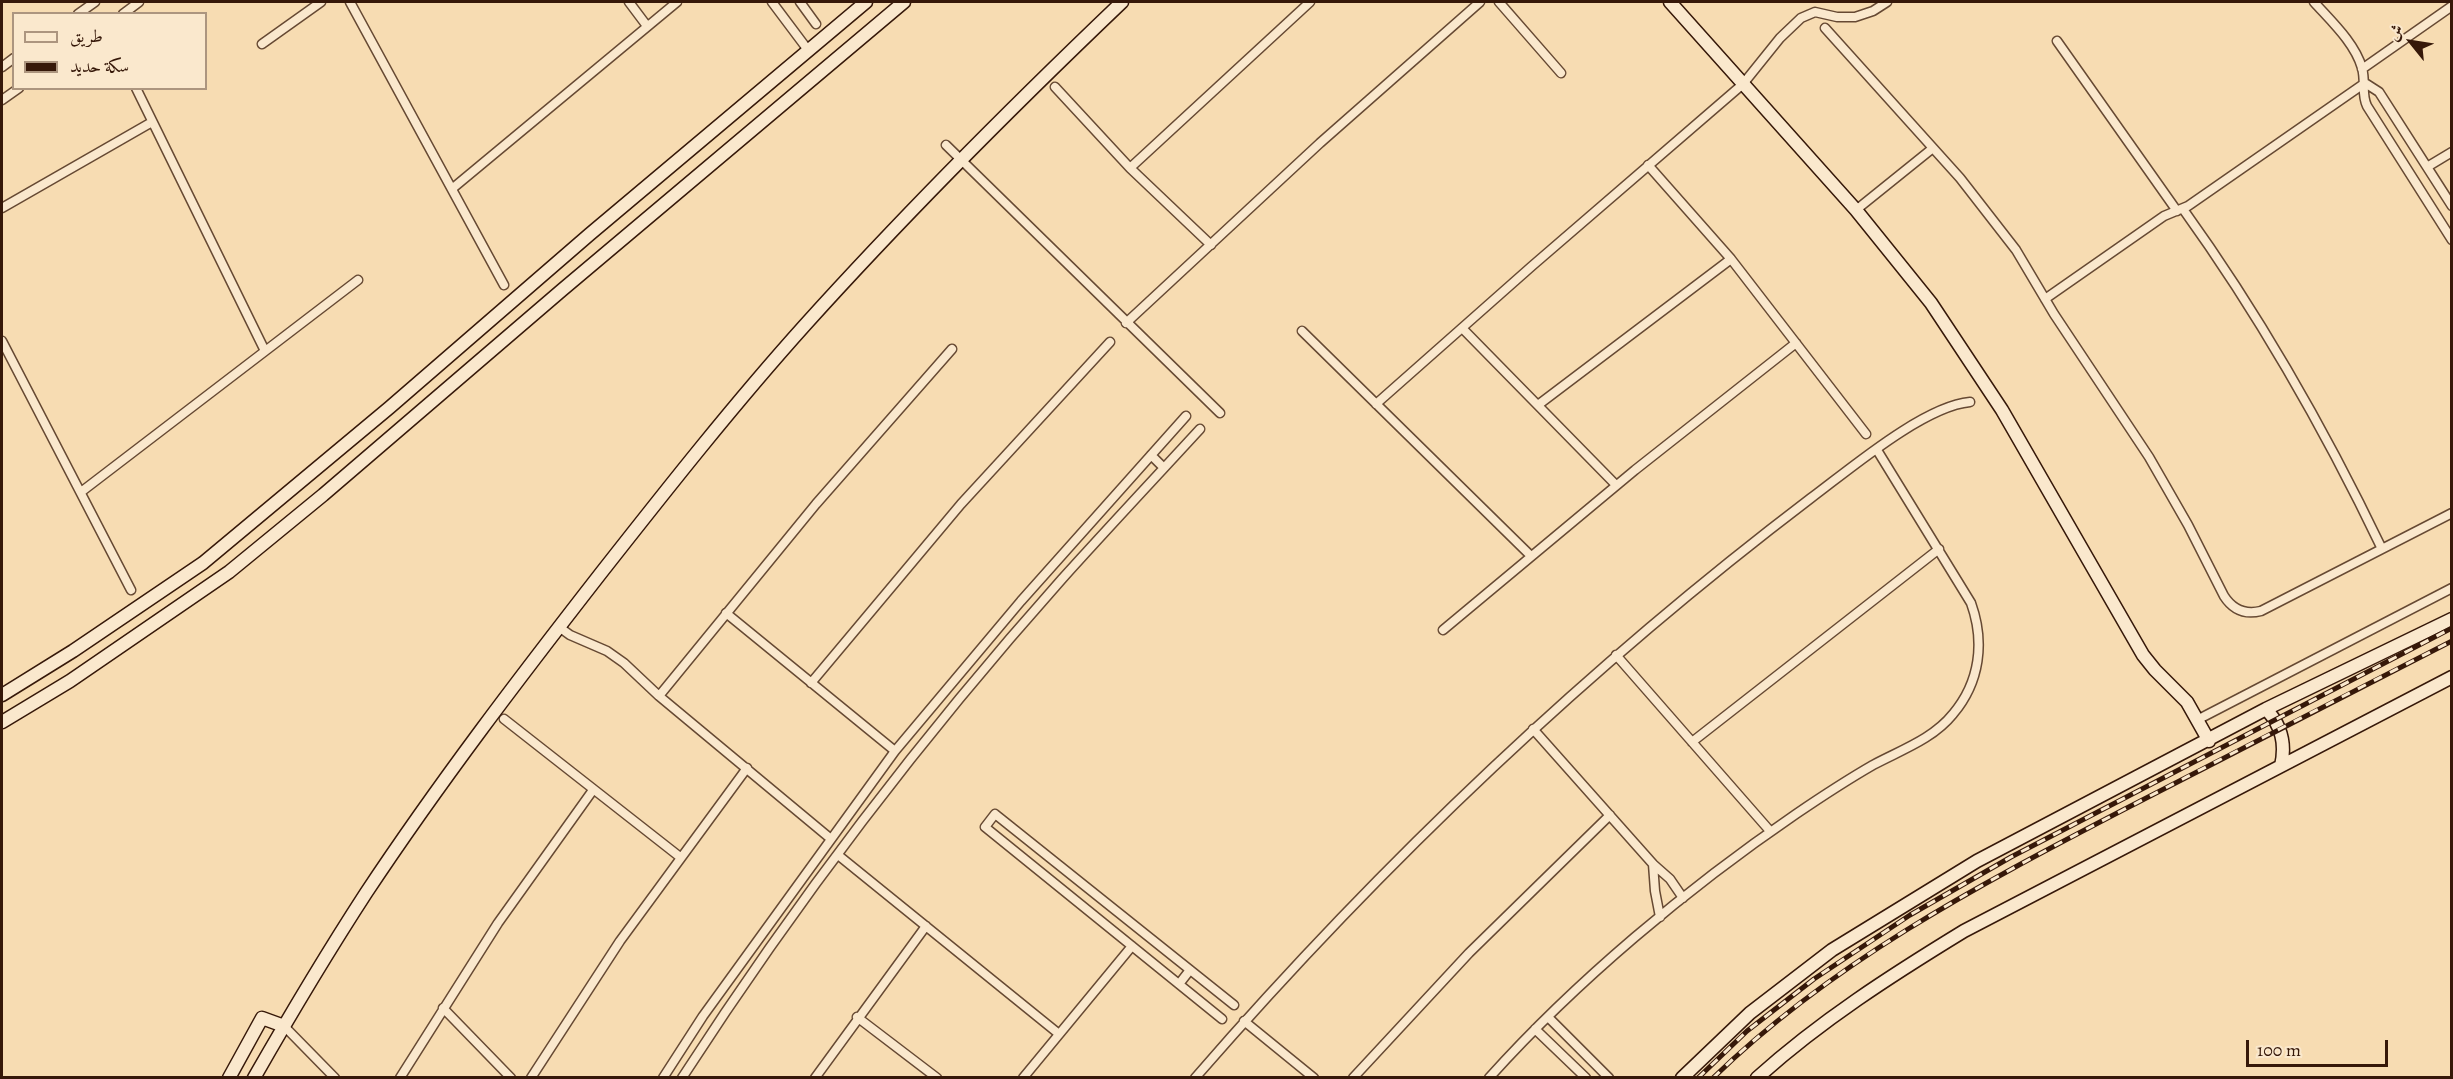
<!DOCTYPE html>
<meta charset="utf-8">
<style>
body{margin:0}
#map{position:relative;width:2453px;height:1079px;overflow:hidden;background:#f7dcb2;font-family:Alegreya,Amiri,serif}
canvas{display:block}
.frame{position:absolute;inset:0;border:3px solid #361809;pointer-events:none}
.legend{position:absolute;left:12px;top:12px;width:195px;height:78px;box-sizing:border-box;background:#fae8cd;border:2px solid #ac957f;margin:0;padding:8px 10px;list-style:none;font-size:18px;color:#361809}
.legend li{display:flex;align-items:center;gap:12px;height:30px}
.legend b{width:30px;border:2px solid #ac957f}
.north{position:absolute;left:2381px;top:12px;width:60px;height:60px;-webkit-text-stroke:4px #fae8cd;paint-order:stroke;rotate:300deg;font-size:16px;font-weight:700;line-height:24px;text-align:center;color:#361809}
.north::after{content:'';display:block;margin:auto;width:21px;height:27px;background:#361809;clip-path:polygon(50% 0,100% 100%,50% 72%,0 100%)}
.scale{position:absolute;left:2246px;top:1040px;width:142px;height:27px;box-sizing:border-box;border:3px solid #361809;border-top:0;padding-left:8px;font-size:18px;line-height:21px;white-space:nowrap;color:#361809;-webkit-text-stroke:4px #fae8cd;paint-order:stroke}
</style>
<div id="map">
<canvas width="2453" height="1079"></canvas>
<div class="frame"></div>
<ul class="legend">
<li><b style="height:8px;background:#fae8cd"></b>طريق</li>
<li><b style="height:8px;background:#361809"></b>سكة حديد</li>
</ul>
<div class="north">ش</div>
<div class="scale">100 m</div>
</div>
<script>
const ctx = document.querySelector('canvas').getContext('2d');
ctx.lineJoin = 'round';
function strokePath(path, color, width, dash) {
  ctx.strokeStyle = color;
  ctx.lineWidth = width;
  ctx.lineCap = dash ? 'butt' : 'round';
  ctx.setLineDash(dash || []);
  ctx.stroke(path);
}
const street = new Path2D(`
 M 350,2 L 504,285
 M 629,2 L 647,26
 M 772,2 L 808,50
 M 800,2 L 816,24
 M 1499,2 L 1561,73
 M 2314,2 C 2331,21 2355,43 2362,68 C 2366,82 2361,94 2367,106 L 2452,240
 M 78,14 L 95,2
 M 123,14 L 139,2
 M 1825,28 L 1960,178 L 2016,250 L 2054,314 L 2149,457 L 2188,525 L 2224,596 C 2233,610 2245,615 2261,611 L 2452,513
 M 2057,41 L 2177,211
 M 262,44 L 321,2
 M 2,67 L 14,58
 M 2362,69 L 2452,6
 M 2365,83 L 2379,92 L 2452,206
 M 1055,87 L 1130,168 L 1211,245
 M 136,88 L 265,351
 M 2,100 L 19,88
 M 946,145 L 1220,413
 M 1648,165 L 1731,259 L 1866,434
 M 2427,167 L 2452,152
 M 1130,168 L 1310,2
 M 453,188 L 677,2
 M 2,208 L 152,122
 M 2183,209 C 2260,316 2325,430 2382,549
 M 1856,210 L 1933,148
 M 2045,299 L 2164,216 L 2188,206 L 2365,83
 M 1126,323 L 1320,143 L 1480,2
 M 1462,328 L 1616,485
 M 1302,331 L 1531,556
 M 2,341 L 131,590
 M 1376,404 L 1532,266 L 1743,84 L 1780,38 L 1801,18 L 1815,12 L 1837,17 L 1855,17 L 1873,11 L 1887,2
 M 1538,405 L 1731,259
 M 1151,455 L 1164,468
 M 81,492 L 358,280
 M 726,613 L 895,751
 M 559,627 L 570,635 L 607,651 L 624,663 L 659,696 L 831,839
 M 1443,630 L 1635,470 L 1796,343
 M 1616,655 L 1770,831
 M 811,683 L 961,504 L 1110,342
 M 659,696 L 816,504 L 952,349
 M 504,719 L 680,857
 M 2197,720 L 2452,588
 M 1533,729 L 1653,864 L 1670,879 L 1683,898
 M 1692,742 L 1939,549
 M 838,855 L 1059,1034
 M 1653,864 L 1655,891 L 1660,917
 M 1179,984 L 1190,970
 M 443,1008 L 511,1078
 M 857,1017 L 937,1078
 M 1548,1017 L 1609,1078
 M 1222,1019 L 985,827 L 995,814 L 1234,1005
 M 1244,1021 L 1314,1078
 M 284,1026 L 335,1078
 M 1535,1029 L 1586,1078
 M 400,1078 L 498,923 L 593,790
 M 531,1078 L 620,941 L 747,768
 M 663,1078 L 703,1016 L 895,751 L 1021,601 L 1186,416
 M 682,1078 C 795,903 923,735 1062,579 C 1107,529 1154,479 1200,429
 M 815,1078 L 926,926
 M 1023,1078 L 1132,946
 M 1195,1078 C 1381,864 1586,669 1811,498 C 1850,469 1924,406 1970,402
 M 1353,1078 L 1469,953 L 1610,815
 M 1489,1078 C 1576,981 1689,887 1796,814 C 1821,797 1847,780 1873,765 C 1901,750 1933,739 1953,714 C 1980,682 1985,642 1971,603 L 1877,450`);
const secondary = new Path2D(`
 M 1670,2 L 1856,210 L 1931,303 L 2002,410 L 2143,655 L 2155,670 L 2187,702 L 2209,741
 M 2,695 L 73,651 L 203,563 L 389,408 L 590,234 L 866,2
 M 2266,709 C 2282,726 2286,744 2281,766
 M 2,722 L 70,681 L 229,572 L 323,495 L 562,290 L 904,2
 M 229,1078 L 262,1018 L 284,1026
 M 254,1078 C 290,1015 327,953 366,893 C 439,783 520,677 601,573 C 667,489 734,404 805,325 C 906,213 1013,106 1122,2
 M 1682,1078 L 1750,1013 L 1832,950 L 1977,861 L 2266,709 L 2452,619
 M 1757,1078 C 1820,1021 1892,975 1964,931 L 2452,677`);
strokePath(street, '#664933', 11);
strokePath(secondary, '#361809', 15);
strokePath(street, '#fae8cd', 8);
strokePath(secondary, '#fae8cd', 12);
const rail = new Path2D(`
 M 1698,1078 L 1747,1031 L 1814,979 L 1910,915 L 2011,857 L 2452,628
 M 1713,1078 C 1831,963 1977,886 2121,811 C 2231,754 2341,697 2452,641`);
strokePath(rail, '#361809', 5);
strokePath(rail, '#fae8cd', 3, [9]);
</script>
